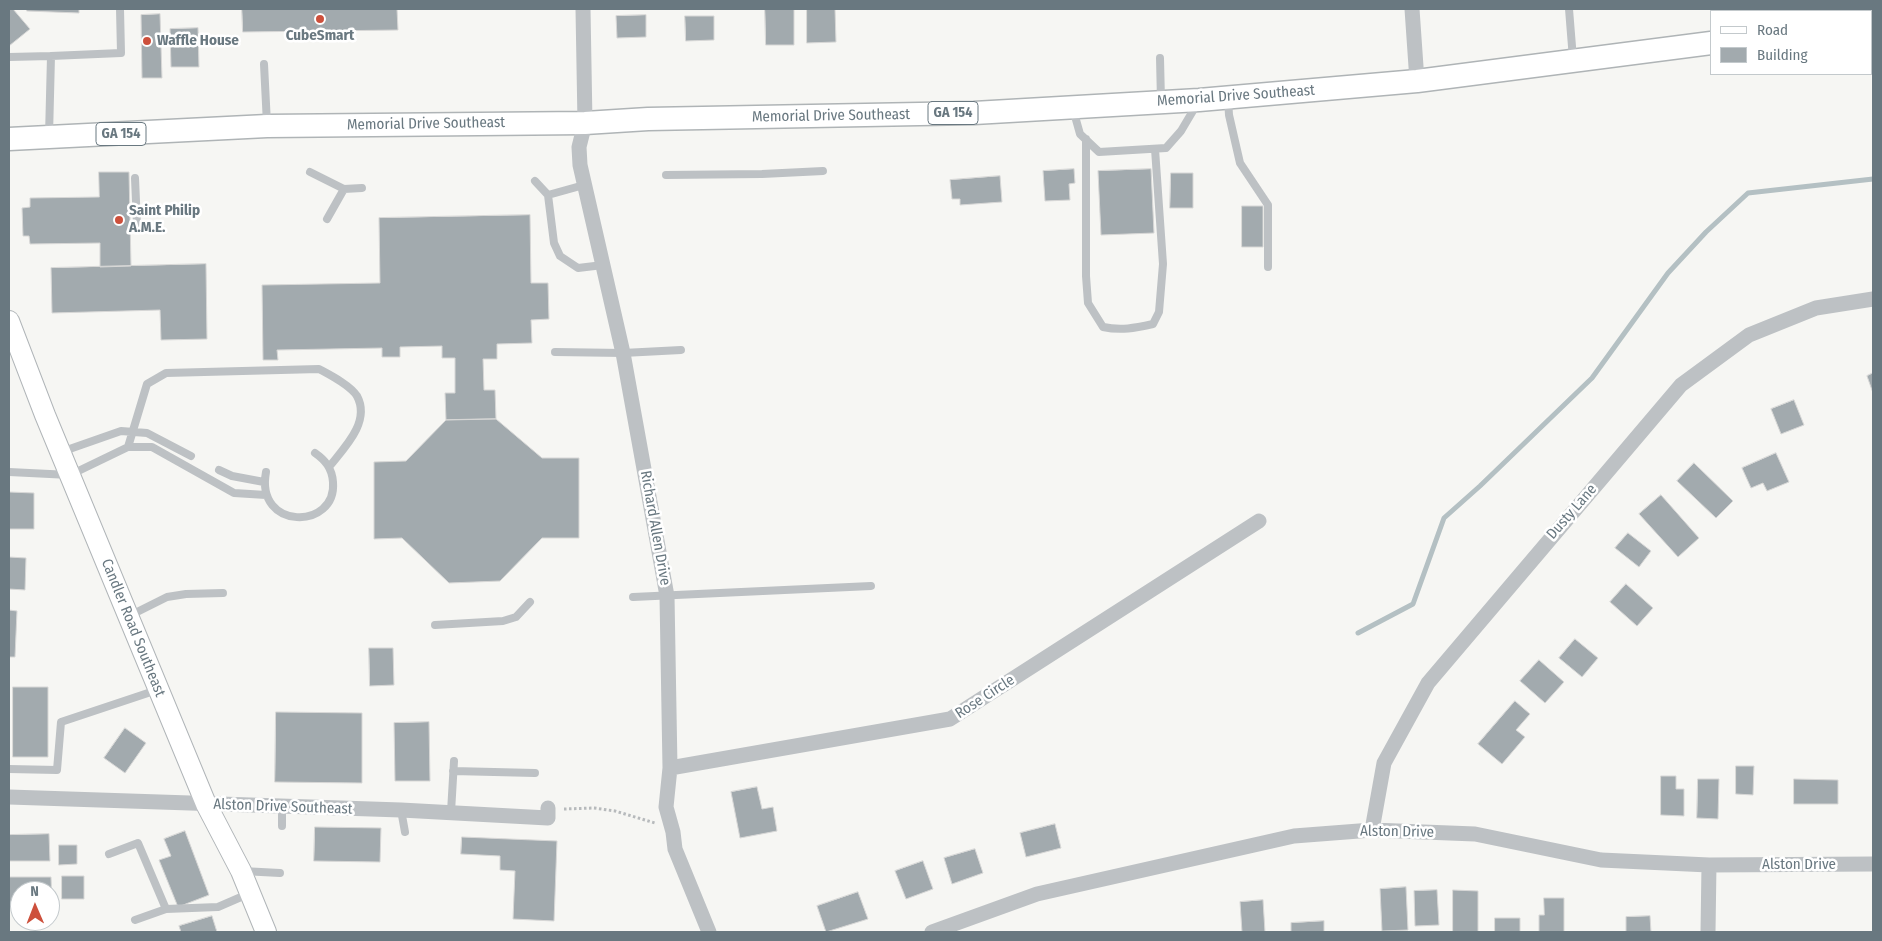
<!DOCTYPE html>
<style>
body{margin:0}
#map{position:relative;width:1882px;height:941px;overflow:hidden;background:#f6f6f3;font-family:"Fira Sans Condensed",sans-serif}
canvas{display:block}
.frame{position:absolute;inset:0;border:10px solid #697880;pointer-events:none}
.legend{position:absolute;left:1710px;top:10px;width:162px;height:65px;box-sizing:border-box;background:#fff;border:1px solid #c3c9cc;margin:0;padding:6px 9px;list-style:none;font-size:15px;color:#697880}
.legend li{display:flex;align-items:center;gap:10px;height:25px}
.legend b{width:25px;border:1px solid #c3c9cc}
.north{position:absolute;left:10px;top:881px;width:50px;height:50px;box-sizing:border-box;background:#fff;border:1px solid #c3c9cc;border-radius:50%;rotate:359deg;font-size:14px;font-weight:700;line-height:20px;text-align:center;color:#697880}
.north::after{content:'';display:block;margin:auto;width:18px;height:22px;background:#cd503c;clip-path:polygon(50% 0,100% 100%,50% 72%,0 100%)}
</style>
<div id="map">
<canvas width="1882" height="941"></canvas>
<div class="frame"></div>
<ul class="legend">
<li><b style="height:6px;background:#fff"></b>Road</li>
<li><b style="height:14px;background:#a2aaae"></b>Building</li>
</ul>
<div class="north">N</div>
</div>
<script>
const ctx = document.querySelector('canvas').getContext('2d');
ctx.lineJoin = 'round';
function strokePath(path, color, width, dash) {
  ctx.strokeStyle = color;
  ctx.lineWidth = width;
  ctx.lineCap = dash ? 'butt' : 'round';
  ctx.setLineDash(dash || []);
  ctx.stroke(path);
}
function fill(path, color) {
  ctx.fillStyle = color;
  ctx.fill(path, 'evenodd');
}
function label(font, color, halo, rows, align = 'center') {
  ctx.font = font + ' "Fira Sans Condensed",sans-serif';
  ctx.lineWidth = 5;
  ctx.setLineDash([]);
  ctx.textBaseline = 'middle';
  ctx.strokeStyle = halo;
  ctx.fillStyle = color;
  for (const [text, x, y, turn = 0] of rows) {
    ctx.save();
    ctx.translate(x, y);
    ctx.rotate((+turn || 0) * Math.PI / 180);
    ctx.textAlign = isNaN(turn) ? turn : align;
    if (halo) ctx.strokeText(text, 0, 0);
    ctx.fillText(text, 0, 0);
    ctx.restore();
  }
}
strokePath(new Path2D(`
 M 1358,633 L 1413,604 L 1444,518 L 1480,486 L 1592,378 L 1668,273 L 1706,232 L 1748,193 L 1873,179`), '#b4c0c3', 5);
const building = new Path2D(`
 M 9,9 L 13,9 L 30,29 L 9,46 Z
 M 27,9 L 79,9 L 79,13 L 27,11 Z
 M 242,9 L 397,9 L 398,30 L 243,32 Z
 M 765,9 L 794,9 L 794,45 L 766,45 Z
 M 807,9 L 835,9 L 836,42 L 807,43 Z
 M 160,14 L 162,78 L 142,78 L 141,15 Z
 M 646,15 L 646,37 L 617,38 L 616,16 Z
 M 685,16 L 714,16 L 714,40 L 686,41 Z
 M 198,28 L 199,67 L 171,67 L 170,29 Z
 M 1074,169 L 1075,183 L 1069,184 L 1070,200 L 1045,201 L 1043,171 Z
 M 1151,169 L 1154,233 L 1101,235 L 1098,171 Z
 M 99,172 L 129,172 L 131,266 L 100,267 L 100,243 L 30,244 L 29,236 L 23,236 L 22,208 L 30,207 L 30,198 L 99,197 Z
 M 1171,173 L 1193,173 L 1193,208 L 1170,208 Z
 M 1000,176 L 1002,202 L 960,205 L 960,199 L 952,199 L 950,180 Z
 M 1242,206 L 1263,206 L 1263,247 L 1242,247 Z
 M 530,215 L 531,283 L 548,283 L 549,319 L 531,320 L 532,343 L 497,344 L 497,359 L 483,359 L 484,390 L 495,390 L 496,419 L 446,420 L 445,393 L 455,393 L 455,358 L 442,358 L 442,346 L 400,347 L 400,357 L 382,357 L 382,348 L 277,350 L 278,360 L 263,360 L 262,285 L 380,283 L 379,218 Z
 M 206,264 L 207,339 L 161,340 L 160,310 L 52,313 L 51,268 Z
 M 1873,373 L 1873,393 L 1867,376 Z
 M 1794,400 L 1804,425 L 1781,434 L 1771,409 Z
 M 496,419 L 542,458 L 579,458 L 579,538 L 542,538 L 500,581 L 449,583 L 402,538 L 374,539 L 374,462 L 406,461 L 446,420 Z
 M 1776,453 L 1789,482 L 1767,491 L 1763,483 L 1751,488 L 1742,468 Z
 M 1694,463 L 1733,501 L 1716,518 L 1677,481 Z
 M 9,492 L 34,493 L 34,529 L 9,529 Z
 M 1661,495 L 1699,538 L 1678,557 L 1639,514 Z
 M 1628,533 L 1651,551 L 1639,567 L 1615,548 Z
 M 9,557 L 26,558 L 25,590 L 9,589 Z
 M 1626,584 L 1653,608 L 1637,626 L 1610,602 Z
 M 9,610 L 17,611 L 15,657 L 9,657 Z
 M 1575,639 L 1598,658 L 1582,677 L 1559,658 Z
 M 369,648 L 393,648 L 394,685 L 370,686 Z
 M 1539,660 L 1564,682 L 1545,703 L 1520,681 Z
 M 13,687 L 48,687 L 48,757 L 13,757 Z
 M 1515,701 L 1530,714 L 1516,730 L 1525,737 L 1502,764 L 1478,744 Z
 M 276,712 L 362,713 L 362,783 L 275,782 Z
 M 429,722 L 430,781 L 395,781 L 394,723 Z
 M 125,728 L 146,743 L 125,773 L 104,758 Z
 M 1736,766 L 1754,766 L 1753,795 L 1736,794 Z
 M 1661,776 L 1676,776 L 1676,789 L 1684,789 L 1684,816 L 1661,815 Z
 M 1698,779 L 1719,779 L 1718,819 L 1697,818 Z
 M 1794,779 L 1838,780 L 1838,804 L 1794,804 Z
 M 757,787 L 762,809 L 773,807 L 777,831 L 740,838 L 731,792 Z
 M 1055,824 L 1061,848 L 1026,857 L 1020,833 Z
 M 315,827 L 381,828 L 380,862 L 314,861 Z
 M 185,831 L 209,895 L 178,907 L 159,860 L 171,856 L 164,839 Z
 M 49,834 L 50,861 L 9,861 L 9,835 Z
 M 462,837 L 557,841 L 554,921 L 513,919 L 515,871 L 500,870 L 500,856 L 461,854 Z
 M 59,845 L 77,845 L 77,864 L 59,865 Z
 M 975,849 L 983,873 L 952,884 L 944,858 Z
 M 923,861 L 933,889 L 906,899 L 895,871 Z
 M 62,876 L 84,876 L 84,899 L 62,899 Z
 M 9,877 L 51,877 L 52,904 L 50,904 L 50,891 L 20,891 L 20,904 L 9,904 Z
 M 1406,887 L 1408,930 L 1382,931 L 1380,889 Z
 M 1437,890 L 1439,925 L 1415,926 L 1414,891 Z
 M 1453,890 L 1478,891 L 1478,932 L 1453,932 Z
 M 858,892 L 868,919 L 826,932 L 817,906 Z
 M 1544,898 L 1564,898 L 1564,932 L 1539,932 L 1539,915 L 1544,915 Z
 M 1263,900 L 1265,932 L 1242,932 L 1240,902 Z
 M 212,916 L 217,932 L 181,932 L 179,926 Z
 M 1650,916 L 1651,932 L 1626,932 L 1626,917 Z
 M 1495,918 L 1520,918 L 1520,932 L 1495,932 Z
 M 1324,921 L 1324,932 L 1291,932 L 1291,923 Z`);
fill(building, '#a2aaae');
strokePath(building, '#d7d7d6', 1);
const secondary = new Path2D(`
 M 9,321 L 45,415 L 206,804 L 241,871 L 266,932`);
const primary = new Path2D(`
 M 1870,11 L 1873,11
 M 9,139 L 267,126 L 585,123 L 648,119 L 974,113 L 1199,100 L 1417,81 L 1711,43`);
strokePath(secondary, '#b0b5b8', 22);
strokePath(primary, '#afb4b6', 25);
strokePath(new Path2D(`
 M 564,809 L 594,808 L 615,811 L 655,823`), '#b7babc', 3, [2.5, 2.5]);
strokePath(new Path2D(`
 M 1569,9 L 1573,59
 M 1818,11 L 1819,9
 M 9,57 L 51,56
 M 1160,58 L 1161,101
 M 264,64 L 267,124
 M 1228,99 L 1229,115 L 1240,163 L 1268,205 L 1268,267
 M 1073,109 L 1080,134 L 1099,152 L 1166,148 L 1181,131 L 1197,104
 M 49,136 L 51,56 L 121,53 L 120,9
 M 1086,139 L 1086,276 L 1088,303 L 1103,327 C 1121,331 1135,328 1153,324 L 1159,312 L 1163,264 L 1155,149
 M 310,172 L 344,189 L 362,188
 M 666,175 L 762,174 L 823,171
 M 135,178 L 137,225
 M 535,181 L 548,195 L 584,185
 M 548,195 L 554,243 L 560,256 L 578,268 L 603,265
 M 327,219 L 344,189
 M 555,352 L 623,353 L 681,350
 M 128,447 L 147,384 L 166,373 L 319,369 C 330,375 350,385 357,396 C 371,422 344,448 329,467
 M 61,452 L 121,431 L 147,433 L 191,456
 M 219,470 L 232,476 L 264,482
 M 9,472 L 70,475 L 128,447 L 152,447 L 234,493 L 266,495
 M 266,472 C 255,531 337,530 333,482 C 332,468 325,460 315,453
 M 633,597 L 871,586
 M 129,616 L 167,597 L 186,594 L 223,593
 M 435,625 L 503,621 L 516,617 L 530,602
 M 9,769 L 57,770 L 61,722 L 157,690
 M 453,771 L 535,773
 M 401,810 L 405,832
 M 451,812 L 454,761
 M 282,826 L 282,807
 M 109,854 L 138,843 L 166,909 L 218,907 L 248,894
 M 242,871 L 280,873
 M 135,920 L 166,909`), '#bdc1c4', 8);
strokePath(new Path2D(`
 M 583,9 L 585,123 L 579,147 L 580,165 L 623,353 L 667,596 L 670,768 L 666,807 L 673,832 L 675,849 L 709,932
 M 1412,9 L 1417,81
 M 670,768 L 950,719 L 1259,521
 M 9,797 L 401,810 L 548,818 L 548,808
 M 1372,830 L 1384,763 L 1428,683 L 1681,385 L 1749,335 L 1816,308 L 1873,299
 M 932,932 L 1037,894 L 1294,836 L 1372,830 L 1475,834 L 1601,860 L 1709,865 L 1873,864
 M 1708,932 L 1709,865`), '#bdc1c4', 15);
strokePath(secondary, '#fff', 20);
strokePath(primary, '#fff', 22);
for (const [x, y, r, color] of [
 [320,19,5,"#cd503c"],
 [147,41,5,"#cd503c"],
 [119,220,5,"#cd503c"]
]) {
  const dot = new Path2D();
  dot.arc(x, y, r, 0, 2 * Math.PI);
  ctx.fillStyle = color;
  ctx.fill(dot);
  strokePath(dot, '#fff', 2);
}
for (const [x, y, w] of [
 [953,113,50],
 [121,134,50]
]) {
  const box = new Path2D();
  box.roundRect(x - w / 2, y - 11.5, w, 23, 4);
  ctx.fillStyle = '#fff';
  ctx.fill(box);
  strokePath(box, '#697880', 1);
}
label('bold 14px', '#697880', null, [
 ["GA 154",953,113],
 ["GA 154",121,134]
]);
label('bold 15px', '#697880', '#fff', [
 ["CubeSmart",320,36,"center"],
 ["Waffle House",157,41],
 ["Saint Philip",129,211],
 ["A.M.E.",129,228]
], 'left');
label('15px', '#697880', '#fff', [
 ["Memorial Drive Southeast",1236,96,-4],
 ["Memorial Drive Southeast",831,116,-1],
 ["Memorial Drive Southeast",426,124,-1],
 ["Dusty Lane",1572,512,-49],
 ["Richard Allen Drive",655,528,80],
 ["Candler Road Southeast",133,628,68],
 ["Rose Circle",985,697,-33],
 ["Alston Drive Southeast",283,807,2],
 ["Alston Drive",1397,832,1],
 ["Alston Drive",1799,865]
]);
</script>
